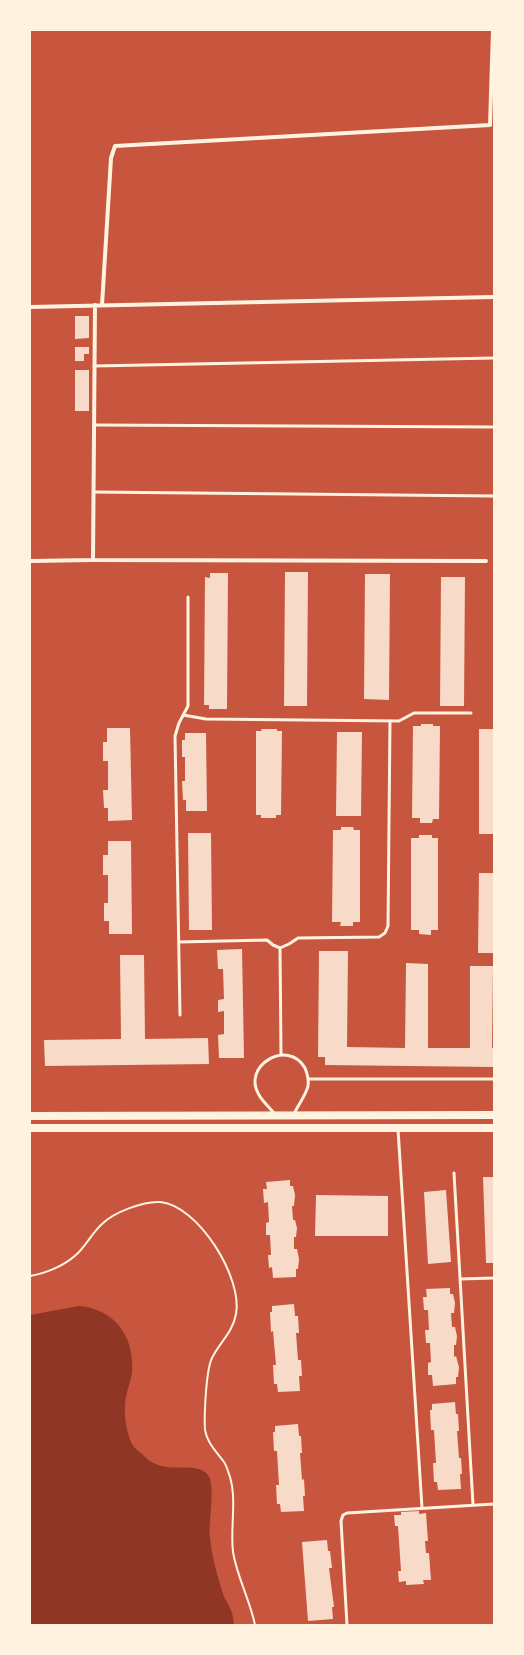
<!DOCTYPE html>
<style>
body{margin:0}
#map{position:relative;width:524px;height:1655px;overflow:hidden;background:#c8553d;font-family:"PT Sans Narrow",sans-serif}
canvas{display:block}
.frame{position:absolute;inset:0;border:31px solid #fff3e0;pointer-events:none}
</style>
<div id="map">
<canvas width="524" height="1655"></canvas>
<div class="frame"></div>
</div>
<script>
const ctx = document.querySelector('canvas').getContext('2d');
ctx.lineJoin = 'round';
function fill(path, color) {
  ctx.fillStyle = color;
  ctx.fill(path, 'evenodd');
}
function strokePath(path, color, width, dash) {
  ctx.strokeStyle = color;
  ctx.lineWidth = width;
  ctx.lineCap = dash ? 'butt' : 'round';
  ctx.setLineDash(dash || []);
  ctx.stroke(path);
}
fill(new Path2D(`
 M 79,1306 C 115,1309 135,1337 132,1373 C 130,1384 125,1395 125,1406 C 124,1418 127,1434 132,1444 C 134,1448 138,1451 141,1453 C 148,1461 157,1466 167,1467 C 179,1469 200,1464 208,1475 C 216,1485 208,1523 210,1538 C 212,1558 218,1578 224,1597 C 226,1601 229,1605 231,1610 C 233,1614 233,1620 234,1625 L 30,1625 L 30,1315 Z`), '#8f3625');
fill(new Path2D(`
 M 75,316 L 89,316 L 89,338 L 75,339 Z
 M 75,347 L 89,347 L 89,354 L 84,354 L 84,361 L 75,361 Z
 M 75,370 L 89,370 L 89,411 L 75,411 Z
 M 285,572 L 308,572 L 307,706 L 284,706 Z
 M 210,573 L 228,573 L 227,709 L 209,709 L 209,705 L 204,705 L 205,577 L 210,578 Z
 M 365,574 L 390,574 L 389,700 L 364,699 Z
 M 441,577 L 465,577 L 464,706 L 440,706 Z
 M 421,724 L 433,724 L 433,726 L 440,726 L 439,819 L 433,819 L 432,823 L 420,823 L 420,818 L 412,818 L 413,726 L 421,726 Z
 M 107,728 L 130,728 L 132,820 L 108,821 L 108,808 L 104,808 L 103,790 L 108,790 L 108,761 L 103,761 L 103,742 L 107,742 Z
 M 261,729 L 277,729 L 277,731 L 282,731 L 281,815 L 276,815 L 276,818 L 261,818 L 261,815 L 256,815 L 256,731 L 262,731 Z
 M 479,729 L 494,729 L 494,834 L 479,834 Z
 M 337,732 L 362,732 L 361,816 L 336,816 Z
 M 185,733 L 206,733 L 207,811 L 186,811 L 186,800 L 183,800 L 182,781 L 185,781 L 185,757 L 182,757 L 182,740 L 185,740 Z
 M 341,827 L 353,827 L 354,830 L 360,830 L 360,922 L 353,922 L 353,926 L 340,926 L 341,922 L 332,922 L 333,830 L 341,830 Z
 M 188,833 L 211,833 L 212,930 L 189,930 Z
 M 419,835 L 432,835 L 432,838 L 438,838 L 438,930 L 431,930 L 431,935 L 419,934 L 419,930 L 411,930 L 411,838 L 419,838 Z
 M 108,841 L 131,841 L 132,934 L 109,934 L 109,921 L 104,921 L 104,903 L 108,903 L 108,875 L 103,875 L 103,855 L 108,855 Z
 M 479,873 L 494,873 L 494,953 L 478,953 Z
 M 242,949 L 244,1058 L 219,1058 L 218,1035 L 224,1034 L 224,1011 L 218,1012 L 218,1000 L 224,999 L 223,969 L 218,969 L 217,950 Z
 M 319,951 L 348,951 L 347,1047 L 405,1048 L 406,963 L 428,964 L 428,1048 L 470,1048 L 470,966 L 493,966 L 492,1048 L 494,1048 L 494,1067 L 325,1065 L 325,1057 L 318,1057 Z
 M 120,955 L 144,955 L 145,1039 L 208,1038 L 209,1064 L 45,1066 L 44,1040 L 121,1039 Z
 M 483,1177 L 494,1177 L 494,1263 L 486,1263 Z
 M 290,1180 L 290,1186 L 293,1186 L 295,1195 L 294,1206 L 292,1206 L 293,1220 L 295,1220 L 297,1228 L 296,1237 L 294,1237 L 294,1249 L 297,1249 L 299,1259 L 298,1269 L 296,1269 L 296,1277 L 273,1278 L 272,1267 L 269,1268 L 268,1255 L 271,1255 L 270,1235 L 266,1235 L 266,1223 L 269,1222 L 268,1202 L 264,1203 L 263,1189 L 267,1189 L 266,1182 Z
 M 446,1190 L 451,1262 L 428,1264 L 424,1192 Z
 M 316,1195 L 388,1196 L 388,1236 L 315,1236 Z
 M 450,1288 L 450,1294 L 453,1294 L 455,1303 L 454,1313 L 451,1313 L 452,1327 L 455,1327 L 457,1336 L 456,1345 L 454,1345 L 454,1357 L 456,1356 L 459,1367 L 458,1377 L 456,1377 L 456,1384 L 433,1386 L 432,1375 L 428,1375 L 428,1363 L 431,1362 L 430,1343 L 426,1343 L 425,1330 L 429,1330 L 428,1310 L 424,1310 L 423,1297 L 427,1297 L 426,1289 Z
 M 294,1304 L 295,1316 L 298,1316 L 299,1333 L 296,1333 L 298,1360 L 301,1360 L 302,1376 L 299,1376 L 300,1391 L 278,1392 L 277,1384 L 274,1384 L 273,1365 L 276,1365 L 273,1331 L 271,1332 L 270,1312 L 272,1312 L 272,1306 Z
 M 455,1402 L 456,1414 L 458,1414 L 459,1431 L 457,1431 L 459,1458 L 461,1458 L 462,1474 L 460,1474 L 461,1489 L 438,1490 L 437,1482 L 434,1482 L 433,1463 L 436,1463 L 434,1430 L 431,1430 L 430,1410 L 432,1410 L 432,1404 Z
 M 298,1424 L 299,1436 L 301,1436 L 302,1453 L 300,1453 L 302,1480 L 304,1479 L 305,1496 L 303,1496 L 304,1511 L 281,1512 L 280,1504 L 277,1504 L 276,1485 L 279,1485 L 277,1451 L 274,1451 L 273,1432 L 275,1432 L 275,1426 Z
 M 419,1511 L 419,1514 L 426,1513 L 428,1541 L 425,1541 L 426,1553 L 429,1553 L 431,1580 L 423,1580 L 424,1584 L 406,1585 L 406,1581 L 399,1582 L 398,1571 L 401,1571 L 398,1526 L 395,1526 L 394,1515 L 401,1515 L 401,1512 Z
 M 327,1540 L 328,1551 L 330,1551 L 332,1568 L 329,1568 L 334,1607 L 332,1607 L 333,1619 L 308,1621 L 302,1542 Z`), '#f7dbc8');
strokePath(new Path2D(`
 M 30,1276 C 47,1273 66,1265 78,1253 C 87,1244 93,1232 102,1224 C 114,1212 144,1201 160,1202 C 198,1205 243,1278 236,1314 C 233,1332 220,1342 212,1358 C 206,1370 204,1416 205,1430 C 207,1443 217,1452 224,1462 C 227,1466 228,1472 230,1477 C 237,1501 230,1528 233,1552 C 237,1577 250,1600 255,1625`), '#fff3e0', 2);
strokePath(new Path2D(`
 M 94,366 L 494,358
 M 94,425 L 494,427
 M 94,492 L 494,496
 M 183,715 L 206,719 L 399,721 L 414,713 L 471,713
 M 179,942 L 267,940 L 273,945 L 280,948 L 289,944 L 298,938 L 379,937 L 385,933 L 388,926 L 390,721
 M 280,948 L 281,1055
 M 180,1015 L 175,736 L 179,723 L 188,706 L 188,597
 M 308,1079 L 494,1079
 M 275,1114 C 270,1108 263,1102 259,1095 C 241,1066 288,1038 305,1068 C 307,1073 309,1080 308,1086 C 306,1095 298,1105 294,1114
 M 398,1129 L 422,1508
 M 454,1173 L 473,1505
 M 460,1279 L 494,1278
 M 347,1625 L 341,1521 L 343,1515 L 347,1513 L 494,1504`), '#fff3e0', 3);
strokePath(new Path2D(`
 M 102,305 L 111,158 L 115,146 L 490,125 L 493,30
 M 30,307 L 494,297
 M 93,560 L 95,305
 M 30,561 L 93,560 L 486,561`), '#fff3e0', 4);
strokePath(new Path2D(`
 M 30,1116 L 494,1115
 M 30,1128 L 494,1128`), '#fff3e0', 8);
</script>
